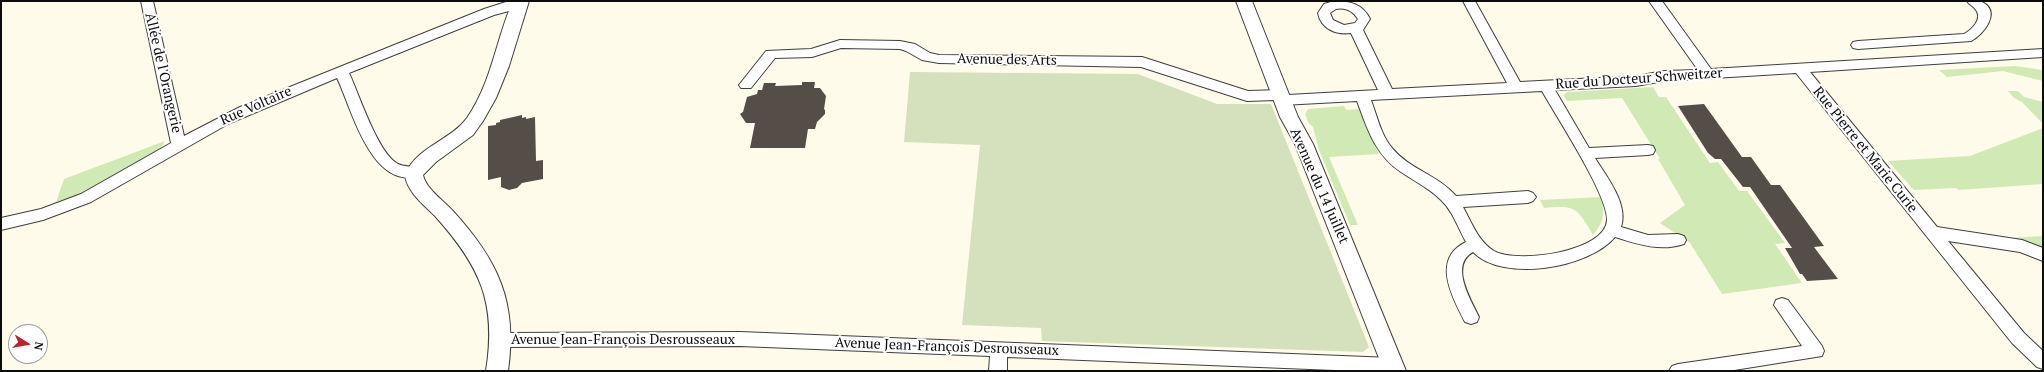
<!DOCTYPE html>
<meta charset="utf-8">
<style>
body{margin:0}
#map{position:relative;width:2044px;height:372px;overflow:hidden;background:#fffbeb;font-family:"PT Serif",serif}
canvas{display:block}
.frame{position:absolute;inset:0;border:2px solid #0c0c0c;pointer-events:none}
.north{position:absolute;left:8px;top:324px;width:40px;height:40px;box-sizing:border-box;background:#fff;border:1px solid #9e9e9e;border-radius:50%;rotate:101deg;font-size:11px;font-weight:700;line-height:16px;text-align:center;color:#0c0c0c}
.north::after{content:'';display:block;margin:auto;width:14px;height:18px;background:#be232d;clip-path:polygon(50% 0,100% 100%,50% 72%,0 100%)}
</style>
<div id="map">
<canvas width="2044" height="372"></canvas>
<div class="frame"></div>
<div class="north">N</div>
</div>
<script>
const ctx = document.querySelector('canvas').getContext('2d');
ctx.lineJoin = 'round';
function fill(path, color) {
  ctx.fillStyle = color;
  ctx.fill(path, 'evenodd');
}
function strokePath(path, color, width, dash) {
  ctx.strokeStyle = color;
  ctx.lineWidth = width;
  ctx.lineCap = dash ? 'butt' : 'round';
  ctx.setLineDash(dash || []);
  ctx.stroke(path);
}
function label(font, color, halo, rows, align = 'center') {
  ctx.font = font + ' "PT Serif",serif';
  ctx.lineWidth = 4;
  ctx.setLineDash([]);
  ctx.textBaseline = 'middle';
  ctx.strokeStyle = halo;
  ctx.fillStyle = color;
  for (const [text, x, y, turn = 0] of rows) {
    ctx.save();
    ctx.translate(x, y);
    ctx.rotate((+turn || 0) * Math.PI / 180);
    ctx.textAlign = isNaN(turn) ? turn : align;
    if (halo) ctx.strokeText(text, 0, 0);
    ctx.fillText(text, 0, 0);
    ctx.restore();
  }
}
fill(new Path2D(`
 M 2015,66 L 2043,70 L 2043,81 L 2003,71 L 1947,77 L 1939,70 Z
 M 1653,87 L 1659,97 L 1666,97 L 1710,163 L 1718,162 L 1739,191 L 1747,191 L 1785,243 L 1775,244 L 1802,283 L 1722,294 L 1690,243 L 1660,223 L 1685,205 L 1658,159 L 1660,159 L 1622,98 L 1567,101 L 1563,95 L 1567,92 Z
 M 2008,91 L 2018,91 L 2024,97 L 2043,102 L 2043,124 L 2022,102 L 2014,98 Z
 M 1344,106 L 1346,110 L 1359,109 L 1379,154 L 1329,157 L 1358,225 L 1350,225 L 1319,150 L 1313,127 L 1308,122 L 1305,114 L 1308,109 Z
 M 2043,128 L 2043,184 L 1958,190 L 1956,188 L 1914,190 L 1888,161 L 1970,156 Z
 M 165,141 L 160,149 L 82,193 L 56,202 L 64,179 Z
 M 1601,197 C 1605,212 1604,223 1593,235 C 1577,208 1576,205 1544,208 L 1540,200 Z
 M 2043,236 L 2043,250 L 2010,238 Z`), '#d1e9b5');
fill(new Path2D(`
 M 910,72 L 1138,74 L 1217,104 L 1271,104 L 1369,347 L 1363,352 L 1042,341 L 1041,328 L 962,325 L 980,145 L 904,142 Z`), '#d5e0bd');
fill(new Path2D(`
 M 802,82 L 815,82 L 814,88 L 820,88 L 826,96 L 824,109 L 825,110 L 825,114 L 817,122 L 815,129 L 808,129 L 805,148 L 750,148 L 755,123 L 746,123 L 740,114 L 743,112 L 747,97 L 757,94 L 758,90 L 762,90 L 764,83 L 776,83 L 775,86 L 802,85 Z
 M 1704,104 L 1742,157 L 1751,157 L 1771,185 L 1780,185 L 1824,246 L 1814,247 L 1838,279 L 1807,281 L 1802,274 L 1800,274 L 1785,248 L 1792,248 L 1750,187 L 1743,187 L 1721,159 L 1715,159 L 1708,153 L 1678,106 Z
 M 522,115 L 522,118 L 526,117 L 526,119 L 535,117 L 536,161 L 543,160 L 543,179 L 522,183 L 517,188 L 509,190 L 501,187 L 501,177 L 488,180 L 488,126 L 496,125 L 496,123 L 500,122 L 500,120 Z`), '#554d48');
const minor = new Path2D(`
 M 141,1 L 153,1 L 184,136 L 240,107 L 484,9 L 506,2 L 523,1 L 525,4 L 524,7 L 494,15 L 349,73 C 359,94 378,154 398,164 C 404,167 412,166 419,168 L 421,172 L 419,176 C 371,190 352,109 337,78 L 228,124 L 91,202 L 43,220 L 1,230 L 1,218 L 41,209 L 81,194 L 171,143 Z
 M 1334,1 C 1350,1 1363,4 1370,19 L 1363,30 L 1392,89 L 1507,83 L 1463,1 L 1475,1 L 1520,82 L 1636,76 L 1664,71 L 1698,70 L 1649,1 L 1662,1 L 1711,69 L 2043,49 L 2043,57 L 1810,72 L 1937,227 L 2022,240 L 2043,248 L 2043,261 L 2020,252 L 1948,241 L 2024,333 L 2043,351 L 2043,369 L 2037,367 L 2012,343 L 1796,73 L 1664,81 L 1636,86 L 1555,90 L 1589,148 L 1648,145 L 1653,146 L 1655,150 L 1653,154 L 1648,155 L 1595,158 C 1606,176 1629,204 1621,227 L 1648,235 L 1678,234 L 1684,236 L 1686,240 L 1684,244 C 1660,252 1637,244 1615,237 C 1589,268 1503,283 1473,252 C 1449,265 1471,300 1479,317 L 1477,322 L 1471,324 L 1465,322 C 1452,296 1431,259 1466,242 C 1458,228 1453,211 1441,200 C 1429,188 1414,181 1401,172 C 1375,155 1367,128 1357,101 L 1282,105 L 1277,103 L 1275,100 L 1247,101 L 1141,67 L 939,63 L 922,60 L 906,51 L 900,49 L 841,48 L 812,57 L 775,58 L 751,88 L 741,88 L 739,85 L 766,51 L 811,49 L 840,40 L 900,41 L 915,44 L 930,53 L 939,55 L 1142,57 L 1248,91 L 1281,90 L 1286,92 L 1288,95 L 1378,90 L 1351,33 C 1336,35 1321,29 1318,13 L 1324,4 ZM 1336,9 C 1345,7 1353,11 1358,19 L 1355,23 L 1344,25 L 1333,20 L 1330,13 ZM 1542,91 C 1556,116 1608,195 1607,220 C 1606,252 1517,264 1494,251 C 1478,241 1472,223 1463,207 L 1528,203 L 1533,201 L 1536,197 L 1533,193 L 1528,191 L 1456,196 C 1438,175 1409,169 1392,148 C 1381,135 1377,116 1371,100 Z
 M 1967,1 C 1971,1 1978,0 1982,2 C 2002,12 1983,35 1971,41 L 1858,49 L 1853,48 L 1851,45 L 1853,42 L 1858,41 L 1964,34 C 1971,30 1983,20 1976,10 C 1974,6 1969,5 1967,1 Z
 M 1782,298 L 1788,300 L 1822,346 L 1824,351 L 1822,356 L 1728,371 L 1669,371 L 1672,366 L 1678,364 L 1802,346 L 1774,305 L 1776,300 Z
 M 740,332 L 1392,358 L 1398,360 L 1401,365 L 1396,371 L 1360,371 L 1007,357 L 1007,371 L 989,371 L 990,356 L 740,346 L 502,347 L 496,345 L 494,340 L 496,335 L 502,333 Z`);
const tertiary = new Path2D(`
 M 513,1 L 529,1 L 509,66 L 496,98 L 483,121 L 473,135 L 436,162 L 423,175 C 426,189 443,200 452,210 C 498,260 518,302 508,371 L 486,371 C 497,303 480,266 435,216 C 424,205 407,192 405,175 C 416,147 450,141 467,118 C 492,82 496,39 513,1 Z
 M 1236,1 L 1252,1 L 1298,117 L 1313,144 L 1406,371 L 1384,371 L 1295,144 L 1280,117 Z`);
strokePath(minor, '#3f3f3f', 2);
strokePath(tertiary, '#3f3f3f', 2);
fill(minor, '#fff');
fill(tertiary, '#fff');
label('14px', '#0c0c0c', '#fff', [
 ["Avenue des Arts",1007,60,1],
 ["Allée de l'Orangerie",163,73,77],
 ["Rue du Docteur Schweitzer",1639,79,-4],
 ["Rue Voltaire",256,106,-24],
 ["Rue Pierre et Marie Curie",1865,150,51],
 ["Avenue du 14 Juillet",1319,186,66],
 ["Avenue Jean-François Desrousseaux",623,340],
 ["Avenue Jean-François Desrousseaux",947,347,2]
]);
</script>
